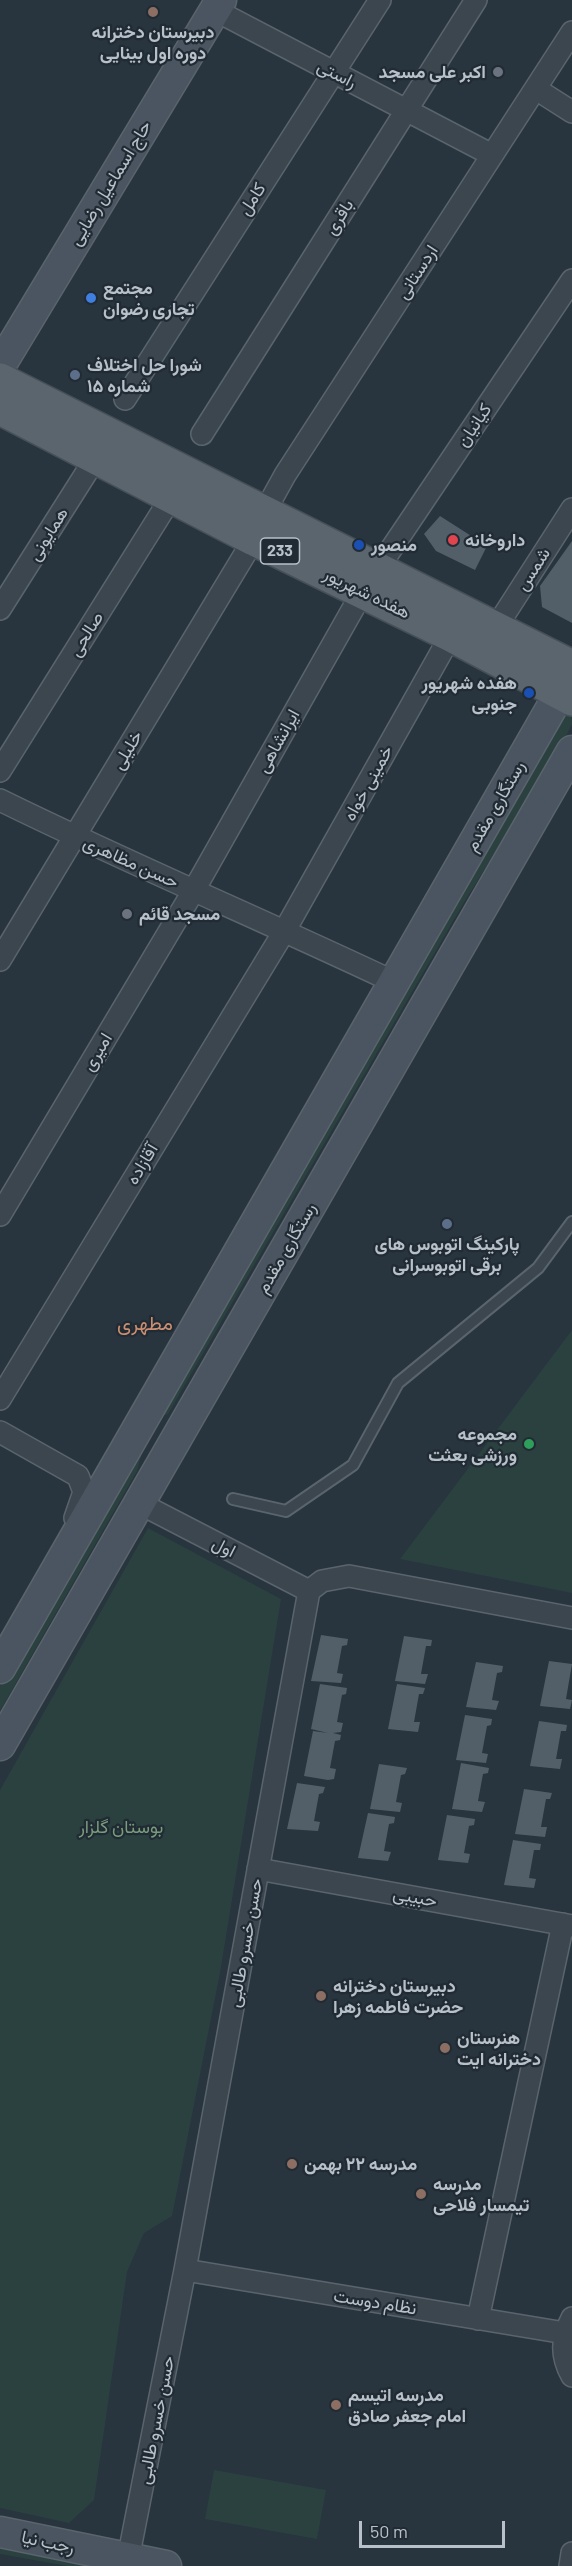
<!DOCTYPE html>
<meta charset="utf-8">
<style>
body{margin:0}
#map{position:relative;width:572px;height:2566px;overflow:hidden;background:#28343e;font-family:Barlow,sans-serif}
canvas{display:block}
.scale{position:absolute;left:359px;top:2521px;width:146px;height:27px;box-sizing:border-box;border:3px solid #b8c1c9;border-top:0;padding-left:8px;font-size:18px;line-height:21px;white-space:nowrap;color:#b8c1c9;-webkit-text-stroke:4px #212b34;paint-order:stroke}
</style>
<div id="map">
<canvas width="572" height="2566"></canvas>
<div class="scale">50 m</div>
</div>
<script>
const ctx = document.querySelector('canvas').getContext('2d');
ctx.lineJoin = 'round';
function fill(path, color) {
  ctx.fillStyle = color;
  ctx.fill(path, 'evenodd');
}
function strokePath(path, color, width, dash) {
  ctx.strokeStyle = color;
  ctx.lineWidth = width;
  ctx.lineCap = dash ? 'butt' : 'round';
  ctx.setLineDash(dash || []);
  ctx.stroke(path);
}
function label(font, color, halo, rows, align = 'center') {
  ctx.font = font + ' Barlow,Vazirmatn,sans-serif';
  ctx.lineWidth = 4.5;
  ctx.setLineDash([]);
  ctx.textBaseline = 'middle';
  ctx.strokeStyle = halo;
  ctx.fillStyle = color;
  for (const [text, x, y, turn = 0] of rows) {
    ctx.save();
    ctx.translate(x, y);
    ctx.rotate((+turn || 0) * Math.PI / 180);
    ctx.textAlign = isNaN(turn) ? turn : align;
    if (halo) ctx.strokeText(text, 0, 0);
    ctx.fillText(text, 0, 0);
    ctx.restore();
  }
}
fill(new Path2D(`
 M 571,713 L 572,724 L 561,746 L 463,904 L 168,1414 L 159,1417 L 561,718 Z
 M 572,1330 L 572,1593 L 400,1559 Z
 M 136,1449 L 141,1456 L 137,1471 L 0,1711 L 0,1686 Z
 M 148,1528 L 281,1599 L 220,1973 L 172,2216 L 144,2233 L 127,2272 L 94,2500 L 69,2523 L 0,2508 L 0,1790 Z
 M 214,2470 L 326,2490 L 317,2539 L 205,2519 Z
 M 0,2541 L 132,2566 L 67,2566 L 0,2554 Z`), '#2b4140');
fill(new Path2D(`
 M 440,516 L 487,546 L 475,570 L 436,551 L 424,534 Z
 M 572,541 L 572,623 L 542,607 L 540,586 Z
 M 321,1635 L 348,1639 L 347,1645 L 342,1646 L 337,1673 L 343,1674 L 341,1683 L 311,1681 Z
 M 404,1636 L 432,1640 L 431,1646 L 426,1646 L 421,1674 L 428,1674 L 425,1684 L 395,1681 Z
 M 549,1661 L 572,1664 L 566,1699 L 572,1700 L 570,1709 L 540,1706 Z
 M 476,1662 L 503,1666 L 502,1672 L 497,1673 L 492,1700 L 499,1701 L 496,1710 L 466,1707 Z
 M 320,1684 L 347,1688 L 346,1694 L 342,1695 L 337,1722 L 343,1723 L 341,1732 L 333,1733 L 341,1735 L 340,1740 L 335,1741 L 330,1768 L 336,1769 L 334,1779 L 328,1780 L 304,1776 L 313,1731 L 328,1733 L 311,1729 Z
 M 397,1684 L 425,1688 L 423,1694 L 419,1694 L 414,1722 L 420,1722 L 418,1732 L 388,1729 Z
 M 465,1715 L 492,1719 L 491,1725 L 487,1726 L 482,1753 L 488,1754 L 486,1763 L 456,1760 Z
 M 539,1721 L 567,1725 L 566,1731 L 561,1731 L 556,1759 L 562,1759 L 560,1769 L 530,1766 Z
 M 461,1763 L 489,1768 L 488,1773 L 483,1774 L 478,1801 L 485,1802 L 482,1812 L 452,1809 Z
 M 379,1764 L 407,1768 L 405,1774 L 401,1775 L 396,1802 L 402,1803 L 400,1812 L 370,1809 Z
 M 297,1783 L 325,1787 L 323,1793 L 319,1794 L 314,1821 L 320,1822 L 318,1831 L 287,1829 Z
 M 524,1789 L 552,1793 L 550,1799 L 546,1799 L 541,1827 L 547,1827 L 545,1837 L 515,1834 Z
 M 368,1813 L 395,1817 L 394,1823 L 389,1824 L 384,1851 L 391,1852 L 388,1861 L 358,1858 Z
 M 447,1815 L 475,1819 L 474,1825 L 469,1826 L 464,1853 L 470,1854 L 468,1863 L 438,1860 Z
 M 513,1840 L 541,1844 L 540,1850 L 534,1850 L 529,1878 L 536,1879 L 534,1888 L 504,1885 Z`), '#525f69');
const service = new Path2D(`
 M 233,1499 L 286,1511 L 353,1465 L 398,1383 L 538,1268 L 572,1222`);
const minor = new Path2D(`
 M 215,10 L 492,155
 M 536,89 L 572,112
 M 125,399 L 380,0
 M 202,434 L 476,0
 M 264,513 L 285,475 L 572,32
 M 377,570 L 572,280
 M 0,609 L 95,459
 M 495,629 L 572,509
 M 0,771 L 172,496
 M 0,800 C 130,864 263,920 394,982
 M 0,960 L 254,539
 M 0,1215 L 194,890 L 363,591
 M 0,1399 L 285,930 L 451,635
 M 0,1432 L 78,1476 L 84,1492 L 75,1518
 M 139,1503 L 309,1591
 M 258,1869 L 572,1926
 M 185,2270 L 565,2333
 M 572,2318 C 561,2339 561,2356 572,2376
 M 478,2319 L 563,1924
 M 128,2559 L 185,2270 L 309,1591 L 322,1581 L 349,1576 L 572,1618
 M 570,2566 L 572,2553`);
const secondary = new Path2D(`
 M 0,366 L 221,0
 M 0,1668 L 560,693
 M 0,1745 L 572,751
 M 0,2532 L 166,2566`);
const primary = new Path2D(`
 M 0,380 L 572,667
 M 0,408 L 254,539 L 451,635 L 572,699`);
strokePath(service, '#5a646c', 14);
strokePath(minor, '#5a646c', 24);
strokePath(secondary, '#5a646c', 33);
strokePath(primary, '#454f58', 36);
strokePath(service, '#3c464e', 10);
strokePath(minor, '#3c464e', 21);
strokePath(secondary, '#4a5561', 30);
strokePath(primary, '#5a656e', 33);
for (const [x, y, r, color] of [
 [153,12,6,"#8d6e63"],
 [498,72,6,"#6b7280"],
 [91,298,6,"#3f7fe0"],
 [75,375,6,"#5c6f8a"],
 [453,540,6,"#e0444e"],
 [359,545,6,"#1a4fb4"],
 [529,693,6,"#1a4fb4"],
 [127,914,6,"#6b7280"],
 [447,1224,6,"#5c6f8a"],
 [529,1444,6,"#2e9e5b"],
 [321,1996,6,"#8d6e63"],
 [445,2048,6,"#8d6e63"],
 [292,2164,6,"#8d6e63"],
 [421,2194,6,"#8d6e63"],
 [336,2405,6,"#8d6e63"]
]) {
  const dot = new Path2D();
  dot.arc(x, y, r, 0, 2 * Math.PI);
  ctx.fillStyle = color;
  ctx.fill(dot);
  strokePath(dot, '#212b34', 2);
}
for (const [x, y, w] of [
 [280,551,39]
]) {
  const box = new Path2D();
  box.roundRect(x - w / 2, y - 13, w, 26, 4.5);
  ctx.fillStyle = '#212b34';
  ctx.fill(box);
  strokePath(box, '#b8c1c9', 1.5);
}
label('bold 16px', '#b8c1c9', null, [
 ["233",280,551]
]);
label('bold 18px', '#b8c1c9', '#212b34', [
 ["دبیرستان دخترانه",153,32,"center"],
 ["دوره اول بینایی",153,53,"center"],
 ["اکبر علی مسجد",486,72,"right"],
 ["مجتمع",103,288],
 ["تجاری رضوان",103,309],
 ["شورا حل اختلاف",87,365],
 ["شماره ۱۵",87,386],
 ["داروخانه",465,540],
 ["منصور",371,545],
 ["هفده شهریور",517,683,"right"],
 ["جنوبی",517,704,"right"],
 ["مسجد قائم",139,914],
 ["پارکینگ اتوبوس های",447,1244,"center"],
 ["برقی اتوبوسرانی",447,1265,"center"],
 ["مجموعه",517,1434,"right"],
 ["ورزشی بعثت",517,1455,"right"],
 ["دبیرستان دخترانه",333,1986],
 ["حضرت فاطمه زهرا",333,2007],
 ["هنرستان",457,2038],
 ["دخترانه ایت",457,2059],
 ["مدرسه ۲۲ بهمن",304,2164],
 ["مدرسه",433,2184],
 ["تیمسار فلاحی",433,2205],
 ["مدرسه اتیسم",348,2395],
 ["امام جعفر صادق",348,2416]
], 'left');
label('18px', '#b8c1c9', '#212b34', [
 ["راستی",337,74,27],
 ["حاج اسماعیل رضایی",110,183,-59],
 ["کامل",252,199,-57],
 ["باقری",339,217,-58],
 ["اردستانی",417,272,-57],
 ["کیانیان",474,425,-56],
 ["همایونی",48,534,-58],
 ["شمس",533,569,-57],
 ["هفده شهریور",367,593,26],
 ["صالحی",86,634,-58],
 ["ایرانشاهی",278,741,-61],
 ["خلیلی",127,750,-59],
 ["خمینی خواه",368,783,-61],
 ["رستگاری مقدم",495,806,-60],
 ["حسن مظاهری",131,862,24],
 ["امیری",97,1052,-59],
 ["آقازاده",142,1164,-59],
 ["رستگاری مقدم",286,1248,-60],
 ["اول",224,1547,27],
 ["حبیبی",415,1897,10],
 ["حسن خسرو طالبی",245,1943,-80],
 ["نظام دوست",375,2302,9],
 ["حسن خسرو طالبی",156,2420,-79],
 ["رجب نیا",48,2542,12]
]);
label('18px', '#799c7d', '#212b34', [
 ["بوستان گلزار",121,1827]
]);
label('20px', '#cc8e71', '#212b34', [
 ["مطهری",145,1323]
]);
</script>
